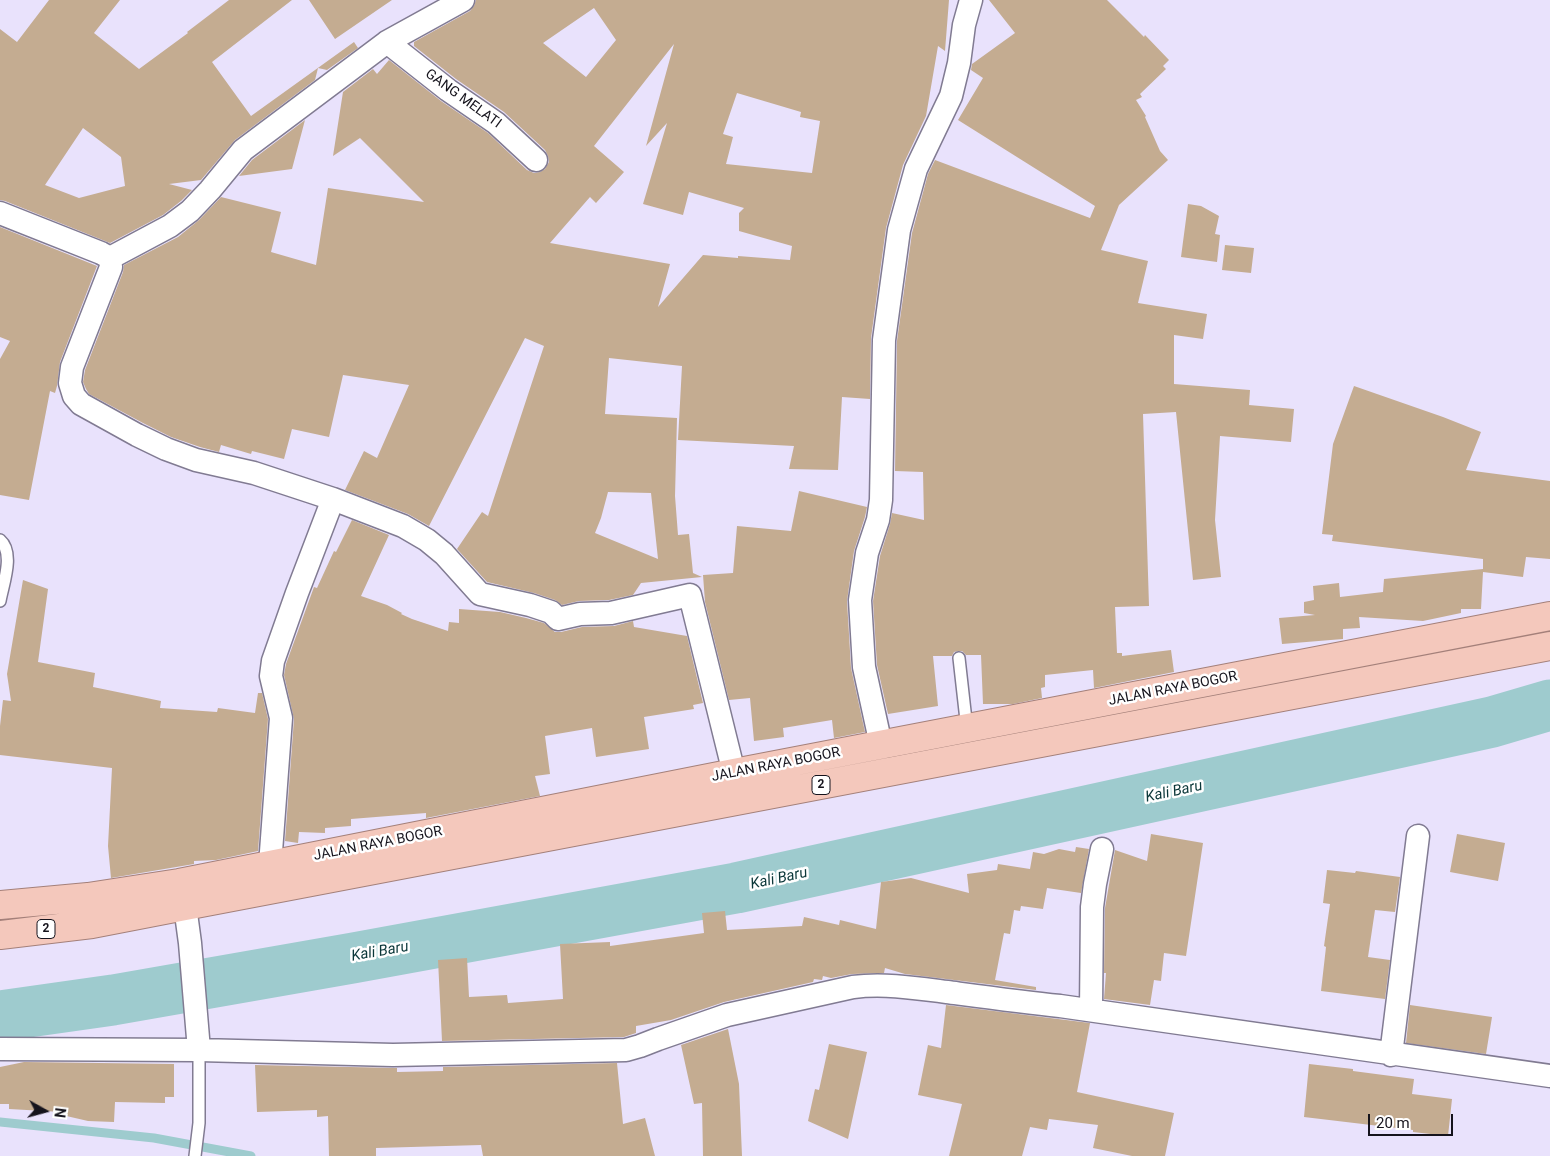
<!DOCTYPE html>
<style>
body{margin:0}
#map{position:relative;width:1550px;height:1156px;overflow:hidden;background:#e9e2fc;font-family:Roboto,sans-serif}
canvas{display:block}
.north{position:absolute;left:20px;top:1086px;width:50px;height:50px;-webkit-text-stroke:4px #fff;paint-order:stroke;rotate:97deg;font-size:14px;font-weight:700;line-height:20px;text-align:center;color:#15131c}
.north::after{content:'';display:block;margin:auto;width:18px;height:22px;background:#15131c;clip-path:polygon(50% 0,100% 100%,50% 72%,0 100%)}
.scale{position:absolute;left:1368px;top:1114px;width:85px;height:22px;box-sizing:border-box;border:2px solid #15131c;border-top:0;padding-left:6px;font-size:15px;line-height:18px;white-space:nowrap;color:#15131c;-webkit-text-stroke:4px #fff;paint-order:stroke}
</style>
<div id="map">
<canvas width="1550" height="1156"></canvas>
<div class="north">N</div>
<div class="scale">20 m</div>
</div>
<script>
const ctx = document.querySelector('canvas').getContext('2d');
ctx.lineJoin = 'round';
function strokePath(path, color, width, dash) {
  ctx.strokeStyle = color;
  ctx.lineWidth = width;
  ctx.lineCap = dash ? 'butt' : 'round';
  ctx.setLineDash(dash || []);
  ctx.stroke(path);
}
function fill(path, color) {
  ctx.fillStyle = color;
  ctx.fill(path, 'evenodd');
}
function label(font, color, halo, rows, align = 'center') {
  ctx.font = font + ' Roboto,sans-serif';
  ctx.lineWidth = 5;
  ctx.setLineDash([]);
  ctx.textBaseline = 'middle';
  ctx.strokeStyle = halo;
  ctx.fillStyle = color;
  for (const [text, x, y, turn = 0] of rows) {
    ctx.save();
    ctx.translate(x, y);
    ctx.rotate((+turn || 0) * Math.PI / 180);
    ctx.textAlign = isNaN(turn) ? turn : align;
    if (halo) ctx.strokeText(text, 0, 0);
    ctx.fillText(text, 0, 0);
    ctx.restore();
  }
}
strokePath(new Path2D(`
 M 0,1122 L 154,1138 L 251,1156`), '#9ecbce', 9);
strokePath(new Path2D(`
 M 0,1016 L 113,1000 L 353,958 L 736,888 L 1492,722 L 1550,705`), '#9ecbce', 51);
fill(new Path2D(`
 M 49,0 L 120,0 L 94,33 L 139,69 L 188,33 L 187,32 L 229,0 L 292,0 L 212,62 L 251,116 L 354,42 L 358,48 L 327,70 L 318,68 L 315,80 L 235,140 L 201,180 L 169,184 L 192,190 L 181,201 L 163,215 L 110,243 L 5,201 L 0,200 L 0,29 L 17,42 ZM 83,128 L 121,157 L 125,186 L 79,198 L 45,185 Z
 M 309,0 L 392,0 L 335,39 Z
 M 476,0 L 949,0 L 945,51 L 938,46 L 926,116 L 903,165 L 886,228 L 871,338 L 870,399 L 842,397 L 838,470 L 789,469 L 794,446 L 678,440 L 682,366 L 609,358 L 605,414 L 677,418 L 675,496 L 678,535 L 689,534 L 693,573 L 702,577 L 641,583 L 633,595 L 609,600 L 579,601 L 562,605 L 555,600 L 534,593 L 487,582 L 457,549 L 482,512 L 488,516 L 544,346 L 525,338 L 429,526 L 408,514 L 345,490 L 364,451 L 377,458 L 409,385 L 343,375 L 329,437 L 292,429 L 284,459 L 252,451 L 251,454 L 221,445 L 219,452 L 200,447 L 171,437 L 143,423 L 89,394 L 86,389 L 83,382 L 85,370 L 123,272 L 124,265 L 178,237 L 199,220 L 221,197 L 281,212 L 271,252 L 316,265 L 328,188 L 424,202 L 360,138 L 333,156 L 343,92 L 373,69 L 377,74 L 389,60 L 441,101 L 488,133 L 527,170 L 534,173 L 540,172 L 545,169 L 549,162 L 548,156 L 545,150 L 504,112 L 456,79 L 414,46 L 414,42 L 470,11 L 474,6 ZM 594,8 L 616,40 L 586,77 L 543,43 ZM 674,44 L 646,146 L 667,123 L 643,204 L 683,215 L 689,192 L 744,208 L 739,213 L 739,231 L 792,246 L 790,260 L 738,256 L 738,258 L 703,255 L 658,307 L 670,264 L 550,243 L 590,197 L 596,203 L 624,172 L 594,146 ZM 737,93 L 801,112 L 800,117 L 820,121 L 812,173 L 726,164 L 733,137 L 723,134 ZM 608,492 L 651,493 L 658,559 L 595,533 L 601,518 Z
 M 989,0 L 1107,0 L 1144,37 L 1145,35 L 1169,60 L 1163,66 L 1166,69 L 1140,94 L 1142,97 L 1136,100 L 1146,116 L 1145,117 L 1160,151 L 1168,160 L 1119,205 L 1101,250 L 1148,261 L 1138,303 L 1207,314 L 1203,339 L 1174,335 L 1174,384 L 1250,390 L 1249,405 L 1294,409 L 1291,442 L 1220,436 L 1215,520 L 1221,577 L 1193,580 L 1176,412 L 1143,414 L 1149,606 L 1115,607 L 1117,653 L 1122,653 L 1122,656 L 1171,650 L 1174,672 L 1094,688 L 1093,670 L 1045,675 L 1045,687 L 1041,688 L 1042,698 L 1013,704 L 983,704 L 981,655 L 966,655 L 962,651 L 958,651 L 954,652 L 952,656 L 933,656 L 938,706 L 888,714 L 877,665 L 873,601 L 880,556 L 890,524 L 892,513 L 924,520 L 923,472 L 895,471 L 897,341 L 912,233 L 928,174 L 935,160 L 1090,218 L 1095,206 L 958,120 L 983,78 L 971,70 L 972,64 L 1015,33 Z
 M 305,120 L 292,169 L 239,176 L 252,160 Z
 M 1188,204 L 1201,206 L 1219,216 L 1215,234 L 1220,235 L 1217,262 L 1181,257 Z
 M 0,227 L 97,266 L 60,362 L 57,386 L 55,393 L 50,391 L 29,500 L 0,495 L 0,359 L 10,341 L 0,337 Z
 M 1225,245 L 1254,248 L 1251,273 L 1222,270 Z
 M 1354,386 L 1443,417 L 1481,432 L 1466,470 L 1550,481 L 1550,559 L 1526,557 L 1523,577 L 1483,572 L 1481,609 L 1461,609 L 1461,613 L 1423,621 L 1359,617 L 1360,628 L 1343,629 L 1343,639 L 1282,644 L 1279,618 L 1315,615 L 1304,613 L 1304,602 L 1314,600 L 1313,586 L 1339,583 L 1340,597 L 1383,592 L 1384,579 L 1483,569 L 1483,559 L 1332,541 L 1333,535 L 1322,534 L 1333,444 Z
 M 799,491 L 867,507 L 865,517 L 854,551 L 847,601 L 851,668 L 865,732 L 834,738 L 832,720 L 783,728 L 784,737 L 754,741 L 750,698 L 729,700 L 705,602 L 703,575 L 733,573 L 737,526 L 791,531 Z
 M 352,520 L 389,535 L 361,596 L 387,605 L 402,613 L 401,614 L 412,619 L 448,631 L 449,622 L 459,623 L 459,609 L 500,612 L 526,618 L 544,623 L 555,632 L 561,632 L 582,627 L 614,626 L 633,621 L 634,627 L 687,636 L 703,703 L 693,705 L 694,709 L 644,717 L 649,749 L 596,757 L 592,728 L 545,736 L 550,774 L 535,776 L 540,796 L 426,818 L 426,813 L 351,819 L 351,826 L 325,828 L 325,833 L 299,832 L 298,843 L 285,841 L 294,719 L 284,675 L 286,664 L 314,587 L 317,588 L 334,551 L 336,552 Z
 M 23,580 L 48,589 L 38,662 L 95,673 L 93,687 L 161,701 L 160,708 L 217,712 L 218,708 L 255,713 L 258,693 L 262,693 L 268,719 L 258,851 L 216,860 L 194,861 L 194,864 L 111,878 L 108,846 L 112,768 L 0,755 L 0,726 L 3,700 L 11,701 L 7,674 Z
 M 1151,834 L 1203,843 L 1186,956 L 1164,953 L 1161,981 L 1154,980 L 1150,1005 L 1104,999 L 1106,973 L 1104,973 L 1105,908 L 1115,850 L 1147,861 Z
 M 1457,834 L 1505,843 L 1498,881 L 1450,872 Z
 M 1076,847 L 1089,849 L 1081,893 L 1047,888 L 1043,909 L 1021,906 L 1020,911 L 1014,910 L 1010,934 L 1004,933 L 995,980 L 1036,987 L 1036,990 L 905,974 L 885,968 L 884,973 L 852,974 L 831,978 L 823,976 L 822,980 L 814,979 L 813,982 L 724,1002 L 671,1020 L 636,1026 L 636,1033 L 624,1037 L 442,1041 L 438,960 L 467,958 L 469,997 L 507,995 L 508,1003 L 563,999 L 560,944 L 610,942 L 610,946 L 704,933 L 702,913 L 725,911 L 727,930 L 802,926 L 804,917 L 839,925 L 840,920 L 876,929 L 881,882 L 911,878 L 969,893 L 967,874 L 997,870 L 998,864 L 1030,869 L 1033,852 L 1044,854 L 1059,849 L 1075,852 Z
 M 1327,870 L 1355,873 L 1356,871 L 1400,877 L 1395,912 L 1375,910 L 1368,957 L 1390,960 L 1385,999 L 1321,991 L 1326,947 L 1324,946 L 1330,904 L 1323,903 Z
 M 946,1005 L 1090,1023 L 1077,1092 L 1174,1113 L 1165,1156 L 1132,1156 L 1093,1148 L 1098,1125 L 1049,1119 L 1047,1130 L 1030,1127 L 1022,1156 L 949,1156 L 962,1104 L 918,1095 L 928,1045 L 941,1048 Z
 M 1410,1005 L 1492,1017 L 1486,1054 L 1406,1043 Z
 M 728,1029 L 739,1084 L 742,1156 L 703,1156 L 702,1103 L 694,1104 L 681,1045 Z
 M 829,1044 L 867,1052 L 848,1139 L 808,1121 L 815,1089 L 819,1090 Z
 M 24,1062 L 174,1064 L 174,1097 L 165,1097 L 165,1103 L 115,1102 L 114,1122 L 88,1121 L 62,1115 L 62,1112 L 9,1109 L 9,1104 L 0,1104 L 0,1067 Z
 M 617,1063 L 623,1124 L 645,1118 L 655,1156 L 483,1156 L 481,1145 L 376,1148 L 376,1156 L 329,1156 L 328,1116 L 317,1117 L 317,1110 L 257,1112 L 255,1065 L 397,1068 L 397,1072 L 443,1071 L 443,1067 Z
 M 1309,1064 L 1353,1069 L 1353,1071 L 1414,1079 L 1412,1094 L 1452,1099 L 1448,1136 L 1413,1132 L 1413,1130 L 1304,1117 Z`), '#c4ac91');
const service = new Path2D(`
 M 0,540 C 15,553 3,584 0,601
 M 959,658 L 967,729
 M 195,1156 L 199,1123 L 199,1050`);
const minor = new Path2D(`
 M 387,42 L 448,90 L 496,123 L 536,160
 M 0,213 L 101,253 L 110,258 L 111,267 L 72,367 L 70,383 L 74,396 L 81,404 L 137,435 L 166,449 L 196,460 L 254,473 L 333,499 L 297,593 L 273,661 L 271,676 L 281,718 L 270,865
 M 110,258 L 170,226 L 190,211 L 210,190 L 243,150 L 387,42 L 463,0
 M 333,499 L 403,526 L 427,540 L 444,554 L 480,594 L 530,605 L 551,612 L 558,619 L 580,614 L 611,613 L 690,595 L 734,773
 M 881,745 L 864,667 L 860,600 L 867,553 L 878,520 L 881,500 L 884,340 L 899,230 L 916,169 L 951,96 L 959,63 L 964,25 L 971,0
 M 181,890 L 185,906 L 190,943 L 199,1050
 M 1091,1010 L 1092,907 L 1095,884 L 1102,849
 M 0,1049 L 199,1050 L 393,1055 L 626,1050 L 640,1046 L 658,1039 L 727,1015 L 853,987 C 884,983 916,988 947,992 C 985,997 1022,1002 1060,1006 C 1223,1028 1386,1054 1550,1076
 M 1391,1055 L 1418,836`);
const trunk = new Path2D(`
 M 0,905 L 88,897 L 179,883 L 734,773 L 1550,616
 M 0,935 L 92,924 L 185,906 L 1550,646`);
strokePath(service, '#817b92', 14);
strokePath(minor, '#817b92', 25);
strokePath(trunk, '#a4807a', 30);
strokePath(service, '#fff', 11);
strokePath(minor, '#fff', 22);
strokePath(trunk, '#f4c8bc', 28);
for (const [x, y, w] of [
 [821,785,18],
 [46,929,18]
]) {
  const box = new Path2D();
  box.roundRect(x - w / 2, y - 9.5, w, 19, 4);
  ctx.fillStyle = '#fff';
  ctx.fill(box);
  strokePath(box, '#15131c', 1);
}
label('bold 12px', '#15131c', null, [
 ["2",821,785],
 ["2",46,929]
]);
label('14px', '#15131c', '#fff', [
 ["GANG MELATI",463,99,36],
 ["JALAN RAYA BOGOR",1173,689,-11],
 ["JALAN RAYA BOGOR",776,765,-11],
 ["JALAN RAYA BOGOR",378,844,-11]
]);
label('italic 15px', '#0b3739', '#fff', [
 ["Kali Baru",1174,792,-12],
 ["Kali Baru",779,879,-12],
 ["Kali Baru",380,952,-10]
]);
</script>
